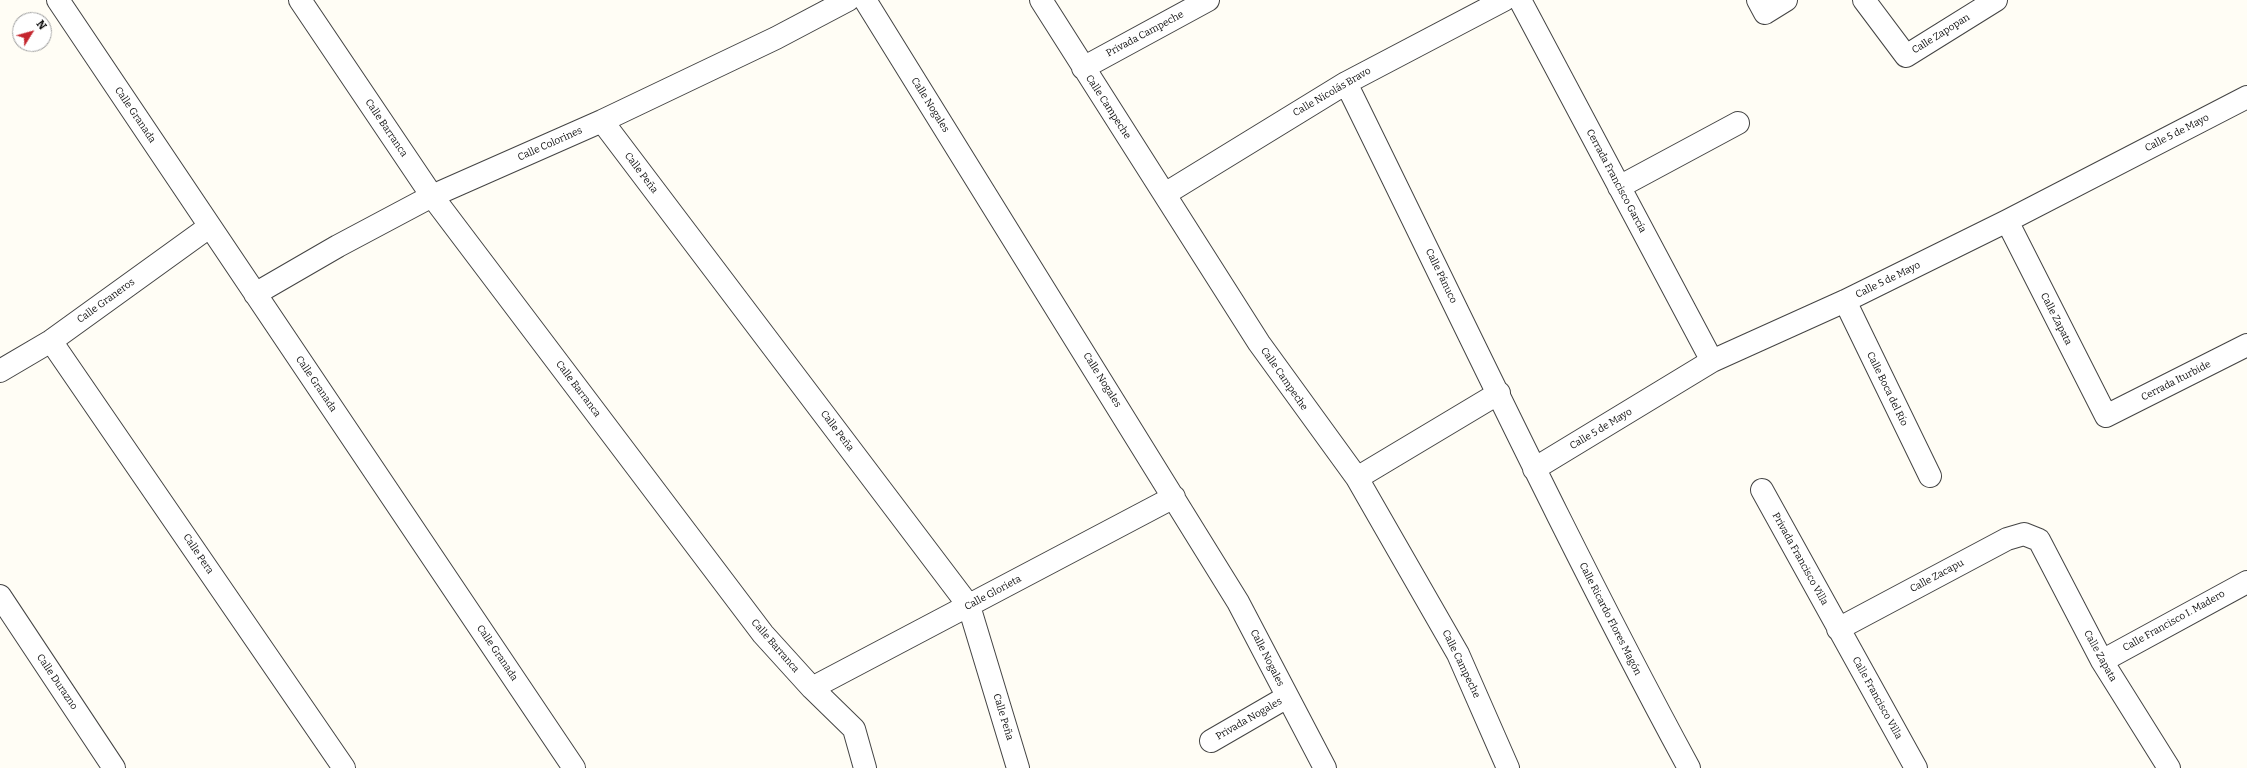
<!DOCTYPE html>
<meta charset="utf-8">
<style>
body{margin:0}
#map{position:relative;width:2247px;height:768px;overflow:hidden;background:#fffdf5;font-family:Bitter,serif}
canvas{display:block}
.north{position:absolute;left:12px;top:12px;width:40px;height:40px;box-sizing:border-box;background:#fff;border:1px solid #a0a0a0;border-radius:50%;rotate:53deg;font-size:11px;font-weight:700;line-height:16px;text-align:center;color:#111}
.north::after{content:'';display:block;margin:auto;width:14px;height:18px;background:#c4262e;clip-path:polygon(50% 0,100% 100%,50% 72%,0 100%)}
</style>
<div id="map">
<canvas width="2247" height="768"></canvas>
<div class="north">N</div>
</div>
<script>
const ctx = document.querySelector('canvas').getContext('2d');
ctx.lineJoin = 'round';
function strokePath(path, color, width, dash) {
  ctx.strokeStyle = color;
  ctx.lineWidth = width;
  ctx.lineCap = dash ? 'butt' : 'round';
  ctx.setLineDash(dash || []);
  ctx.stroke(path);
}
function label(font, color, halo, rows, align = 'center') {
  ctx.font = font + ' Bitter,serif';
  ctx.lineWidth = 4;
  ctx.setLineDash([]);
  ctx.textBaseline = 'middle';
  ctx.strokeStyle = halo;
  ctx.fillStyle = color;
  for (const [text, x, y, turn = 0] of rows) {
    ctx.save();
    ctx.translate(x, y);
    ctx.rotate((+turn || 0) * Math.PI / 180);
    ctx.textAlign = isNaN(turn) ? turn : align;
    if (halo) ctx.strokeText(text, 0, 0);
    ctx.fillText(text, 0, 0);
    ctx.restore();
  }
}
const street = new Path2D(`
 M 58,0 L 574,768
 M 300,0 L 432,196 L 763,634 L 812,688 L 854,729 L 865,768
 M 865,0 L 1238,602 L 1325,768
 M 1041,0 L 1259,343 L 1357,478 L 1458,654 L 1508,768
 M 1520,0 L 1712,361
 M 1758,0 L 1765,13 L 1786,0
 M 1864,0 L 1906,56 L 1996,0
 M 1083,68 L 1208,0
 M 1346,83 C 1459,312 1567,543 1689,768
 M 602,121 L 969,606 L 1018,768
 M 1619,187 L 1738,123
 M 1165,194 L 1346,83 L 1504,0
 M 2007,221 L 2106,416 L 2247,345
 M 255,294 L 338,246 L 432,196 L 602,121 L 776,38 L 848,0
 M 1845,301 L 1930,476
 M 51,341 L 344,768
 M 0,371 L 51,341 L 209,227
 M 1534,469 L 1712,361 L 1845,301 L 2007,221 L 2247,97
 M 1357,478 L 1499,393
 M 1762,490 L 1916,768
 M 0,596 L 114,768
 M 1838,629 L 2007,539 L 2024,534 L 2039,540 L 2102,661 L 2169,768
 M 2102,661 L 2247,582
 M 812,688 L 1174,497
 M 1211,741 L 1287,697`);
strokePath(street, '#444', 24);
strokePath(street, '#fff', 22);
label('10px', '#111', '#fff', [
 ["Privada Campeche",1145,34,-28],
 ["Calle Zapopan",1941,34,-32],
 ["Calle Nicolás Bravo",1332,92,-30],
 ["Calle Nogales",930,105,58],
 ["Calle Campeche",1108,107,57],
 ["Calle Granada",135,115,56],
 ["Calle Barranca",386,128,56],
 ["Calle 5 de Mayo",2177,133,-27],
 ["Calle Colorines",550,144,-24],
 ["Calle Peña",641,173,53],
 ["Cerrada Francisco García",1616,181,62],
 ["Calle Pánuco",1441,276,64],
 ["Calle 5 de Mayo",1888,280,-26],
 ["Calle Graneros",106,301,-36],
 ["Calle Zapata",2056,319,63],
 ["Calle Campeche",1284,379,55],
 ["Calle Nogales",1102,380,58],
 ["Cerrada Iturbide",2176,381,-27],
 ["Calle Granada",316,384,56],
 ["Calle Barranca",578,389,53],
 ["Calle Boca del Río",1887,389,64],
 ["Calle 5 de Mayo",1601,429,-31],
 ["Calle Peña",837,431,53],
 ["Calle Pera",198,554,56],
 ["Privada Francisco Villa",1800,559,61],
 ["Calle Zacapu",1937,576,-28],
 ["Calle Glorieta",993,593,-28],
 ["Calle Ricardo Flores Magón",1610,619,63],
 ["Calle Francisco I. Madero",2174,621,-29],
 ["Calle Barranca",775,646,49],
 ["Calle Granada",497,653,56],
 ["Calle Zapata",2100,656,61],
 ["Calle Nogales",1267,658,63],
 ["Calle Campeche",1461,664,64],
 ["Calle Durazno",57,682,56],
 ["Calle Francisco Villa",1877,698,61],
 ["Calle Peña",1003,717,73],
 ["Privada Nogales",1249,719,-30]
]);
</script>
